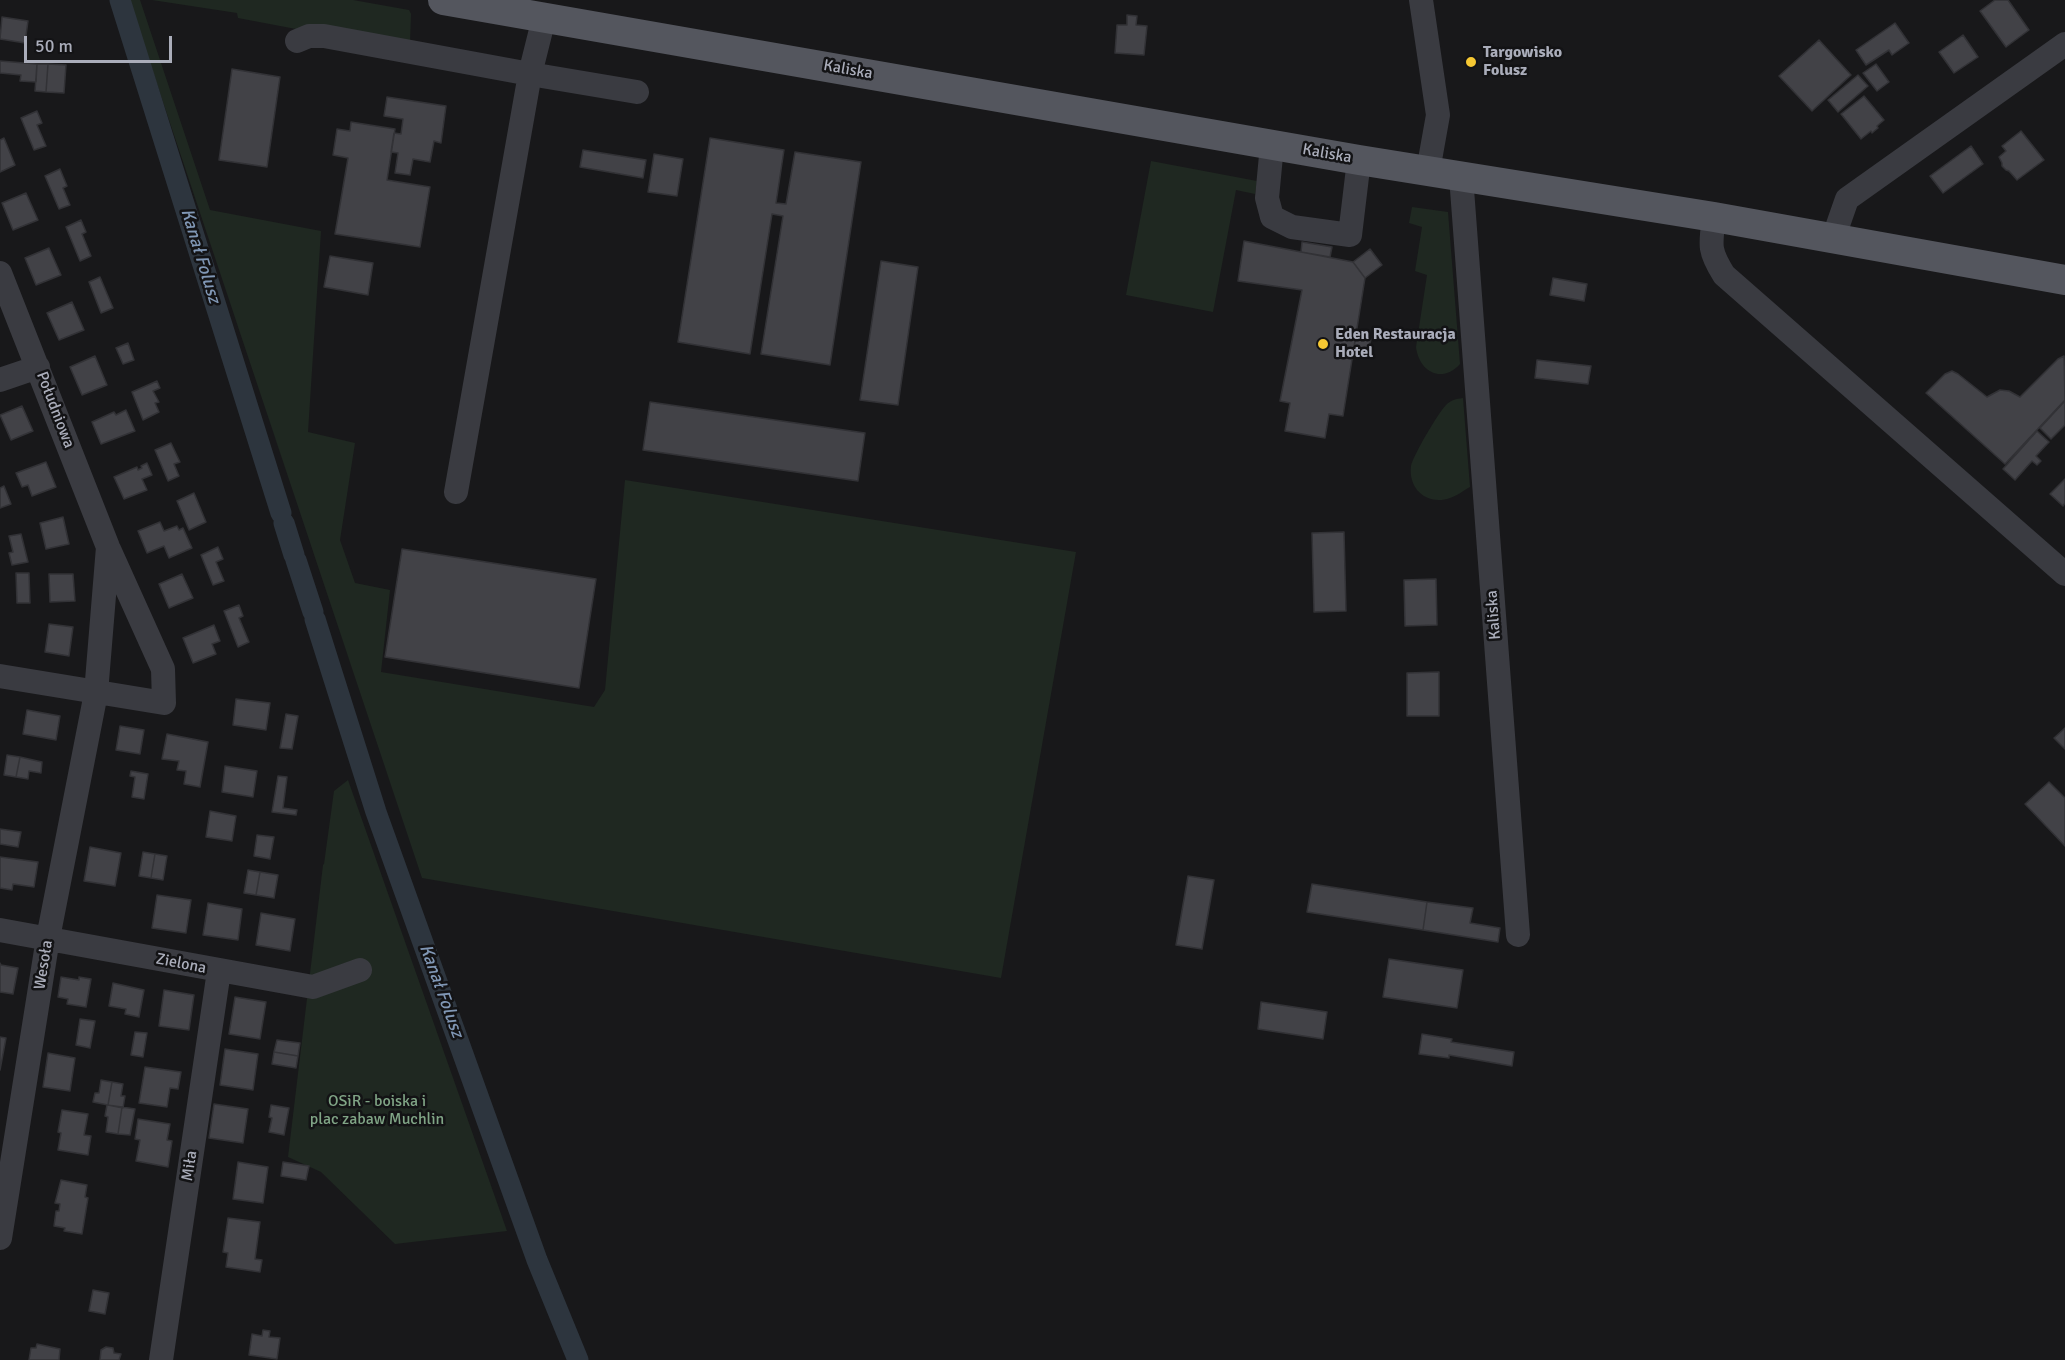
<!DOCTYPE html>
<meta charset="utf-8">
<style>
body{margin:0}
#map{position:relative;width:2065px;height:1360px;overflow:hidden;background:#18181a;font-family:Signika,sans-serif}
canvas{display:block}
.scale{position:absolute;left:24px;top:36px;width:148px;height:27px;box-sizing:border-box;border:3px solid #aaadba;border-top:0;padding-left:8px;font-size:18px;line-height:21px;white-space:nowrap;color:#aaadba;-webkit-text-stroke:4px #131315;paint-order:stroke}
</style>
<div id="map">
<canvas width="2065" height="1360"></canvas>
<div class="scale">50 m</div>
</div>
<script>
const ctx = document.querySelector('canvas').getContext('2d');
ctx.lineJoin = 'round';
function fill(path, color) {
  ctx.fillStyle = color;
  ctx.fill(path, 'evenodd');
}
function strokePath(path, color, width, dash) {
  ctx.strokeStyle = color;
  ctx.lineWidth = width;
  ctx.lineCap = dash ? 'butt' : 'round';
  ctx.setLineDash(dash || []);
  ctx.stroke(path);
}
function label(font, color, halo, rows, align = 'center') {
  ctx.font = font + ' Signika,sans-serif';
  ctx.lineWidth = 5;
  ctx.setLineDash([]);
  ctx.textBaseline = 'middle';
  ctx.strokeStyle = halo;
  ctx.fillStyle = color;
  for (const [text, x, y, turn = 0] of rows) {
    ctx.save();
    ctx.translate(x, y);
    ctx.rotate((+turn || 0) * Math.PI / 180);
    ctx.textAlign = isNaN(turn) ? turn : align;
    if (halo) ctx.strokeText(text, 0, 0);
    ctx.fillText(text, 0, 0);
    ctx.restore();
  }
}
fill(new Path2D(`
 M 129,0 L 140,0 L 210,210 L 321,231 L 308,432 L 355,443 L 340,540 L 355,583 L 390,590 L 381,672 L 594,707 L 605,690 L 625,480 L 1076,552 L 1001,978 L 422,878 Z
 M 152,0 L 353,0 L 409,10 L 411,14 L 410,43 L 296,29 L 238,18 L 237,13 Z
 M 1151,161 L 1257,181 L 1255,194 L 1236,190 L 1213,312 L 1126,295 Z
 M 1412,207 L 1448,212 L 1460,364 C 1442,384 1419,372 1416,347 L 1427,275 L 1415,271 L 1422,227 L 1409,223 Z
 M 1463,398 L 1470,487 C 1464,490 1457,496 1450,498 C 1427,506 1408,489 1411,466 C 1413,456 1438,413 1446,405 C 1451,400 1456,399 1463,398 Z
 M 348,780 L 507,1231 L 395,1244 L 321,1172 L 288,1157 L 323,865 L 324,864 L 334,791 Z`), '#1f2821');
strokePath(new Path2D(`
 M 120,0 L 281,513
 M 284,523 L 294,555
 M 296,560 L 313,612
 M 315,619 L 376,812 L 537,1260 L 578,1360`), '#2d353e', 21);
const building = new Path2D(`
 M 1995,0 L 2008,0 L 2029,30 L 2006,47 L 1980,11 Z
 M 1127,15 L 1137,16 L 1136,25 L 1147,26 L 1144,55 L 1115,53 L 1117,25 L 1127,25 Z
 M 2,17 L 28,21 L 25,43 L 0,39 Z
 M 1895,23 L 1909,43 L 1892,55 L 1889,50 L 1866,65 L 1856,50 Z
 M 1963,35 L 1978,57 L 1954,73 L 1939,52 Z
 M 1819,40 L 1851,75 L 1812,111 L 1779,76 Z
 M 0,61 L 37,64 L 36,82 L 20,81 L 21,75 L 0,73 Z
 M 37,64 L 48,64 L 46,92 L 35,91 Z
 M 48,64 L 66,65 L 64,93 L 46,92 Z
 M 1876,64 L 1889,82 L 1877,91 L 1863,73 Z
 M 232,69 L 280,77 L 267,167 L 219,160 Z
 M 1858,75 L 1868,86 L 1838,112 L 1828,100 Z
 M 1864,96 L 1884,120 L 1877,126 L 1878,128 L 1872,133 L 1871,131 L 1861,139 L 1841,114 Z
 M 387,97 L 446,106 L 441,143 L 434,141 L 430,162 L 413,159 L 410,175 L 395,173 L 398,153 L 391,152 L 394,133 L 401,134 L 403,119 L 384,116 Z
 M 37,111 L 42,123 L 37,125 L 46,146 L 34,150 L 21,118 Z
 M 351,122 L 395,129 L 387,180 L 430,187 L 420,247 L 335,234 L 348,158 L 333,155 L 337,129 L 350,131 Z
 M 2021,131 L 2044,160 L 2017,180 L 2009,171 L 2006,170 L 2002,166 L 2002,163 L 1999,157 L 2006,151 L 2002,146 Z
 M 4,138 L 15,165 L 0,172 L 0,140 Z
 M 710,138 L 784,150 L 776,203 L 786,204 L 795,152 L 861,162 L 830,365 L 761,354 L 783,216 L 772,214 L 750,354 L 678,342 Z
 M 1971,146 L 1983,164 L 1943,193 L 1930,176 Z
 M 583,150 L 646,160 L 643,178 L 580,167 Z
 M 654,154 L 683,159 L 677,196 L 648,192 Z
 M 60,169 L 67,186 L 63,188 L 70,205 L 59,209 L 45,176 Z
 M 26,193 L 38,220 L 13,230 L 2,203 Z
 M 81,220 L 86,232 L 82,234 L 91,256 L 80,261 L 66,227 Z
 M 1244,241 L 1353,262 L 1365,278 L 1343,416 L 1329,414 L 1325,438 L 1285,431 L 1290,403 L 1280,401 L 1302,290 L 1238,281 Z
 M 1302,242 L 1332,247 L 1330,257 L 1301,252 Z
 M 49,248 L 61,275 L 36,285 L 25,258 Z
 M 1370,249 L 1382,265 L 1365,278 L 1353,262 Z
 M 330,256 L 373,263 L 368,295 L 324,287 Z
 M 881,261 L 918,267 L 898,405 L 860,400 Z
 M 100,277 L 113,308 L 101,313 L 89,282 Z
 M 1553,278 L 1587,284 L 1584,301 L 1550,295 Z
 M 72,302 L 84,330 L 59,340 L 47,313 Z
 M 1356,336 L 1371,339 L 1367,355 L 1353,352 Z
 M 128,343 L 134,360 L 123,364 L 116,348 Z
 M 95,356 L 107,385 L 82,395 L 70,367 Z
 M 2064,356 L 2065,400 L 2005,464 L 1926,393 L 1945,374 L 1952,371 L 1958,374 L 1987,397 L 2000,390 L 2009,391 L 2020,397 L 2058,359 Z
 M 1537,360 L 1591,366 L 1588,384 L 1535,378 Z
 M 157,381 L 160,388 L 153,391 L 159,402 L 155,403 L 159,412 L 143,420 L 132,392 Z
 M 2065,401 L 2065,425 L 2051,439 L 2040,428 Z
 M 650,402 L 865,433 L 858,481 L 643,450 Z
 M 22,406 L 33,431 L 11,440 L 0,415 Z
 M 126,410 L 135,431 L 101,444 L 92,422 L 114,412 L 116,415 Z
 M 2037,431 L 2049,442 L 2036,456 L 2041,461 L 2037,465 L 2032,461 L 2015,480 L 2003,469 Z
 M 171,443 L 180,462 L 174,464 L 179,476 L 168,481 L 155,450 Z
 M 46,462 L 56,487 L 32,496 L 28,485 L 22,487 L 16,473 Z
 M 147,463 L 152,475 L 142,479 L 147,490 L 124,499 L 114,477 L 137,467 L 138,470 L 142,468 L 141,466 Z
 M 2065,479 L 2065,503 L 2063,506 L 2050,494 Z
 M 4,486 L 11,504 L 0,508 L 0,488 Z
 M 194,493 L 206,522 L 189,530 L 177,501 Z
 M 63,517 L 69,544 L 46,549 L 40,523 Z
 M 160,522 L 164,531 L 177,526 L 179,530 L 183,528 L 192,548 L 169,558 L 164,546 L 147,553 L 138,531 Z
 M 1344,532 L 1346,611 L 1314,612 L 1312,533 Z
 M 21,534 L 28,562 L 12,565 L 9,553 L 13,552 L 9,536 Z
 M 218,547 L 223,559 L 216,562 L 224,581 L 213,585 L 201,555 Z
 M 402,549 L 596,579 L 579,688 L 385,657 Z
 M 16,573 L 29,573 L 30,603 L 17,603 Z
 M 49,574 L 73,574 L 75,601 L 50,602 Z
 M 182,574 L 193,598 L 169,608 L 159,584 Z
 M 1436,579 L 1437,625 L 1405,626 L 1404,580 Z
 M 239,605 L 243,616 L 239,618 L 249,642 L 238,647 L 224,611 Z
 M 49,624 L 73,627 L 69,656 L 45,652 Z
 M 214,625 L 220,641 L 212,644 L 216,654 L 193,663 L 183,638 Z
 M 1439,672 L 1439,716 L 1407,716 L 1407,673 Z
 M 236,699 L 270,703 L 266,730 L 233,725 Z
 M 27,710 L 60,716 L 56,740 L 23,734 Z
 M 286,714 L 298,716 L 292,749 L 280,748 Z
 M 120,726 L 144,730 L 140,754 L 116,750 Z
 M 2065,728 L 2065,749 L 2054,738 Z
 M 167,734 L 208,742 L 200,787 L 184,784 L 186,771 L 177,770 L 179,761 L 162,759 Z
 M 7,755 L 20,757 L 16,777 L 4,775 Z
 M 20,757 L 42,762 L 41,773 L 29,771 L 28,779 L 16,777 Z
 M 225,766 L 257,771 L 253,797 L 222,792 Z
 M 131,771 L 148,774 L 144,799 L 132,797 L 135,777 L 130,776 Z
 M 278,776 L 287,777 L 283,808 L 297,810 L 296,815 L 272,812 Z
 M 2049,782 L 2065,798 L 2065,846 L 2025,804 Z
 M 210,811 L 236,816 L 232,841 L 206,837 Z
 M 0,829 L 21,832 L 18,847 L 0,844 Z
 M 257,835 L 274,837 L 270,859 L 254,856 Z
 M 90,847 L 121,853 L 115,886 L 84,881 Z
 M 143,852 L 155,854 L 151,878 L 139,876 Z
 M 155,854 L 167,856 L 163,880 L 151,878 Z
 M 0,857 L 38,862 L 34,887 L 13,884 L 12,890 L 0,888 Z
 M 248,870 L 260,872 L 256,895 L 244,893 Z
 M 260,872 L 278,875 L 274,898 L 256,895 Z
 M 1188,876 L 1214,880 L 1202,949 L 1176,945 Z
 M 1312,884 L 1427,902 L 1423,930 L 1307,912 Z
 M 157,895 L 191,900 L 186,933 L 152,928 Z
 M 1427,902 L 1473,908 L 1470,923 L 1500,928 L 1498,942 L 1423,930 Z
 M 208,903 L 242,909 L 238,940 L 203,935 Z
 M 261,913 L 295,919 L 290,951 L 256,945 Z
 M 1389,959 L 1463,970 L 1457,1008 L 1383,997 Z
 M 0,963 L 1,965 L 18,968 L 13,994 L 0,992 Z
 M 61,977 L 79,980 L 79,977 L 91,979 L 86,1007 L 67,1004 L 68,999 L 58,997 Z
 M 113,983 L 144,990 L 139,1017 L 125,1014 L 126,1009 L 109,1006 Z
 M 164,990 L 194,995 L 189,1030 L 159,1026 Z
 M 235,997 L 266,1002 L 260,1039 L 229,1034 Z
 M 1261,1002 L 1327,1012 L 1323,1039 L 1258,1029 Z
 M 80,1019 L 95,1021 L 90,1048 L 76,1045 Z
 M 135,1032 L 147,1033 L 143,1057 L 131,1055 Z
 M 1422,1034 L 1452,1039 L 1451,1042 L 1514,1052 L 1512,1066 L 1449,1055 L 1449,1058 L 1419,1054 Z
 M 0,1037 L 6,1038 L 0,1070 Z
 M 277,1040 L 300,1043 L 298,1056 L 274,1052 Z
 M 225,1049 L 258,1054 L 253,1090 L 220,1085 Z
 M 274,1052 L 298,1056 L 296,1068 L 272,1064 Z
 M 48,1053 L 75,1058 L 70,1091 L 43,1087 Z
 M 145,1067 L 181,1072 L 178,1089 L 170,1088 L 167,1107 L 139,1103 Z
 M 101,1080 L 112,1082 L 108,1105 L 93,1102 L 95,1093 L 99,1093 Z
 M 112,1082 L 123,1084 L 121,1096 L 125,1096 L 123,1108 L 108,1105 Z
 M 214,1104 L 248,1109 L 243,1143 L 209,1138 Z
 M 107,1105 L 122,1107 L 118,1134 L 106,1132 L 108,1117 L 105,1116 Z
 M 271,1105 L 289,1108 L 284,1135 L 269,1132 L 272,1118 L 269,1117 Z
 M 122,1107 L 135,1109 L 130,1135 L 118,1134 Z
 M 62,1110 L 88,1114 L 84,1135 L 91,1136 L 88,1155 L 58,1150 L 61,1133 L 58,1132 Z
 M 138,1119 L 170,1124 L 167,1140 L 172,1141 L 168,1167 L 136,1161 L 140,1140 L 135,1139 Z
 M 238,1162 L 268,1167 L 263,1203 L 233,1199 Z
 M 283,1162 L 309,1166 L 306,1180 L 281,1176 Z
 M 61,1180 L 87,1185 L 85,1197 L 88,1198 L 82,1234 L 64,1231 L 65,1228 L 54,1226 L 56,1211 L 59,1211 L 60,1204 L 55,1203 Z
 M 228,1218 L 260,1222 L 255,1259 L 262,1260 L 260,1272 L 226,1267 L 228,1253 L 223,1252 Z
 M 93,1290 L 109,1293 L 105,1314 L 89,1311 Z
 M 263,1330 L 270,1331 L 269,1337 L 280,1338 L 277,1359 L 249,1355 L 252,1334 L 262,1336 Z
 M 37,1344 L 60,1349 L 59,1360 L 29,1360 L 31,1348 L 36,1348 Z
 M 106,1347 L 113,1348 L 114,1353 L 121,1354 L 119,1360 L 100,1360 L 101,1350 Z`);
fill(building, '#424247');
strokePath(building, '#323236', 1.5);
strokePath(new Path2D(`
 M 1421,0 L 1438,115 L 1428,171
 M 297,41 L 309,36 L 324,36 L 530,74 L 544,18
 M 1272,145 L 1267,198 L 1272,217 L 1292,227 L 1350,235 L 1359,160
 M 1461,176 L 1518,935
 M 1714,217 C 1710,246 1709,251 1724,275 L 2065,574
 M 1833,239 L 1847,199 L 2065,44
 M 0,273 L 108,547 L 163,669 L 164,703 L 0,676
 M 0,380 L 38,367
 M 456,492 L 530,74 L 637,92
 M 0,930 L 313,987 L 360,970
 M 0,1238 L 48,938 L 96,693 L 108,547
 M 161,1360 L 219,971`), '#3a3b41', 24);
strokePath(new Path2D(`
 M 443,0 L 1359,160 L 1714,217 L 2065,280`), '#54565e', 30);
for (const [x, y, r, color] of [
 [1471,62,6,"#f6c833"],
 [1323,344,6,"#f6c833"]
]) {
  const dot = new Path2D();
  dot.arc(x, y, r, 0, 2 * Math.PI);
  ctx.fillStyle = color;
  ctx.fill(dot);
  strokePath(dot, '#131315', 2);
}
label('bold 16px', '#aaadba', '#131315', [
 ["Targowisko",1483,53],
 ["Folusz",1483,71],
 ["Eden Restauracja",1335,335],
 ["Hotel",1335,353]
], 'left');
label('16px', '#aaadba', '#131315', [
 ["Kaliska",848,70,10],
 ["Kaliska",1327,154,10],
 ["Południowa",55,410,69],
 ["Kaliska",1494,615,-94],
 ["Zielona",181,964,11],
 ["Wesoła",44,965,-81],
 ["Miła",190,1166,-81]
]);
label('16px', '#80a586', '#131315', [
 ["OSiR - boiska i",377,1102],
 ["plac zabaw Muchlin",377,1120]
]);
label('italic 18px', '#8097b5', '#131315', [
 ["Kanał Folusz",200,256,73],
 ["Kanał Folusz",441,991,70]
]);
</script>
